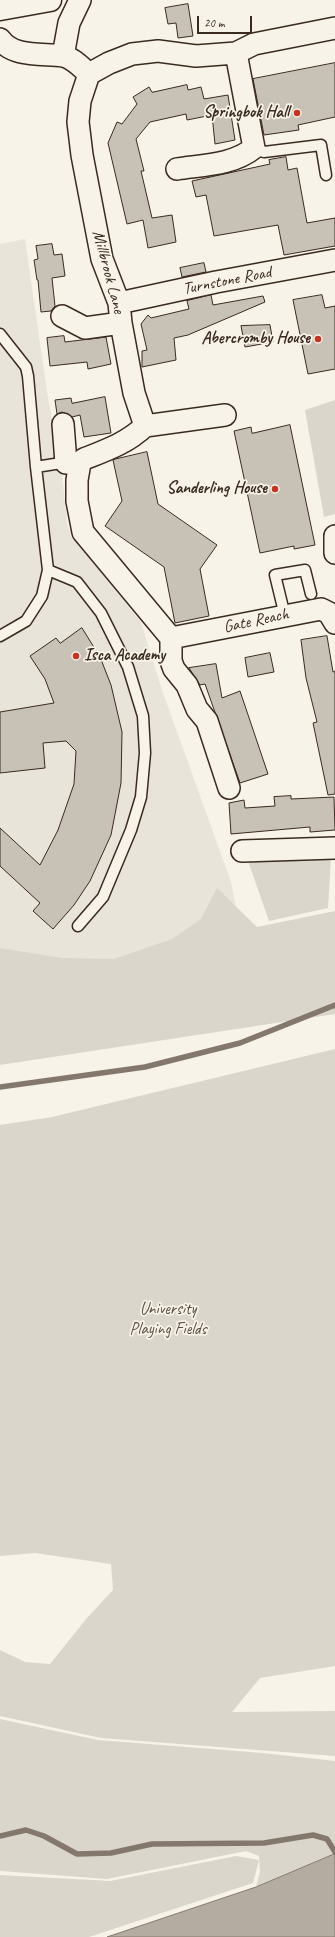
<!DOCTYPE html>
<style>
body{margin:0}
#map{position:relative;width:335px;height:1937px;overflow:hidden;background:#f7f3e8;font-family:Caveat,sans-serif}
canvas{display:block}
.scale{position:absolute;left:197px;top:16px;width:55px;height:18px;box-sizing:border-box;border:2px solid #3b2a1e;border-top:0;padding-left:5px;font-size:12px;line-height:14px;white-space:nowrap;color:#3b2a1e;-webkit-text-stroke:3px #f7f3e8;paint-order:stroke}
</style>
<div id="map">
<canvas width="335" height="1937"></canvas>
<div class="scale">20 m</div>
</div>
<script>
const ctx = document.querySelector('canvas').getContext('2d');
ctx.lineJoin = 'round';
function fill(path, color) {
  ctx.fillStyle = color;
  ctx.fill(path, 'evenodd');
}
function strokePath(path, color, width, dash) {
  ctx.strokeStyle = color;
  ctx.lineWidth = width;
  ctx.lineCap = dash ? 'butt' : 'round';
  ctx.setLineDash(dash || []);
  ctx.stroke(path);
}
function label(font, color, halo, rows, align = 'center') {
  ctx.font = font + ' Caveat,sans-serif';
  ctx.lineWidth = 3.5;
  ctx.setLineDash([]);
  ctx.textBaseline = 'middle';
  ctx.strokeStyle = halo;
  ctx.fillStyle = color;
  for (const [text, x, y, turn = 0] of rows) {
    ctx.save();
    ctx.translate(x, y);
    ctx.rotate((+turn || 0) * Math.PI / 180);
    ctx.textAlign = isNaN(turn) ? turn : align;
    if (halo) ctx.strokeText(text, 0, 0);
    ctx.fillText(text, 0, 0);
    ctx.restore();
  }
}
fill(new Path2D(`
 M 25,239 L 48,398 L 61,463 L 67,523 L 71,536 L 141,622 L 162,690 L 231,882 L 245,952 L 0,1051 L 0,244 Z`), '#e9e4d9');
fill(new Path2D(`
 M 335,400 L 335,514 L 324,517 L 305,410 Z
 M 331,857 L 328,908 L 269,921 L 248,861 Z
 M 217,888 L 257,927 L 335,911 L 335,1014 L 0,1065 L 0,948 L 62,958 L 114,959 L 172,939 L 201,919 Z
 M 335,1049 L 335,1666 L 260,1678 L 232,1712 L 335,1711 L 335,1756 L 101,1738 L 0,1716 L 0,1650 L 25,1662 L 50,1664 L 87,1618 L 113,1590 L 111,1564 L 35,1553 L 0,1556 L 0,1125 L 52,1117 Z
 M 0,1719 L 98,1740 L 263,1753 L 335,1761 L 335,1854 L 256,1887 L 260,1872 L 259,1856 L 246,1851 L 107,1879 L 0,1871 Z
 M 236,1856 L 259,1860 L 253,1883 L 89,1937 L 0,1937 L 0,1875 L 110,1881 Z`), '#dbd6cb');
const water = new Path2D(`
 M 335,1854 L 335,1937 L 107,1937 L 256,1887 Z`);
fill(water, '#b4aca0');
strokePath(water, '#84786c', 1);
strokePath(new Path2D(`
 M 0,1087 L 145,1067 L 240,1043 L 335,1005
 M 0,1836 L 26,1830 L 44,1836 L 77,1854 L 111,1853 L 152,1844 L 264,1843 L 313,1835 L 327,1839 L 335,1852`), '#84786c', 5.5);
const building = new Path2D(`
 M 188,4 L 193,36 L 178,38 L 176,23 L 168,24 L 165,8 Z
 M 335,63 L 335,117 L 298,125 L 299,130 L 264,135 L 253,79 Z
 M 187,85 L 188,90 L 201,87 L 204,99 L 228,95 L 235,140 L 215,144 L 212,115 L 187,120 L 186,114 L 150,122 L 136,139 L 144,171 L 141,171 L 152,218 L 172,215 L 176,242 L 148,248 L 143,220 L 127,224 L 108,143 L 117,122 L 122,124 L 137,104 L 133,97 L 149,87 L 152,92 Z
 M 286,157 L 288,170 L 297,168 L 307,223 L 335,218 L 335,246 L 284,255 L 278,225 L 214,236 L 206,195 L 196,197 L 192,181 L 270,164 L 269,160 Z
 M 52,244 L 54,255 L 62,254 L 65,276 L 52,278 L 55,306 L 51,311 L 41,312 L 38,280 L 37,280 L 34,260 L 38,259 L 36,246 Z
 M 204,263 L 206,272 L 182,277 L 180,268 Z
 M 211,295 L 213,305 L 263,296 L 265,302 L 188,335 L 174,338 L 176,360 L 142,367 L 142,351 L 147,350 L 141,324 L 148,315 L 151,318 L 189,309 L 187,301 Z
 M 322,295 L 325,308 L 335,306 L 335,369 L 308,374 L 293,300 Z
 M 270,325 L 273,342 L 245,347 L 241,326 Z
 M 64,336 L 65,342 L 106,337 L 111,364 L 88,369 L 87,362 L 50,366 L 47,338 Z
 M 105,397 L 111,433 L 84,437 L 80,415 L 72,417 L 62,412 L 57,414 L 55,400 L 71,398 L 72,403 Z
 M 290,425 L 315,545 L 294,549 L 294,546 L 260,553 L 234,431 L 251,427 L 252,433 Z
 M 147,452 L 158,504 L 217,545 L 200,569 L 209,616 L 175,623 L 164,567 L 105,526 L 122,501 L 113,460 Z
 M 82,628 L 100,657 L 111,685 L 122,732 L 121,783 L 111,835 L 90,881 L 74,905 L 53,929 L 33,911 L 40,903 L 0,866 L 0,828 L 40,865 L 58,830 L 74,784 L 76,751 L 66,741 L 43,743 L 45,768 L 0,773 L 0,712 L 54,703 L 45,679 L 30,656 L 56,638 L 60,643 Z
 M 327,636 L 333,672 L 335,671 L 335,794 L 328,795 L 313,723 L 317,722 L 306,678 L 301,640 Z
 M 270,653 L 274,672 L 248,677 L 245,658 Z
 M 216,664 L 222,698 L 240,691 L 268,774 L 240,783 L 205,684 L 200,685 L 189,668 Z
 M 291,796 L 291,799 L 334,797 L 335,830 L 310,832 L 310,827 L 231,834 L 229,803 L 244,800 L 245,808 L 275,806 L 274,797 Z`);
fill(building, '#c8c1b6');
strokePath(building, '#3b2a1e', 1);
const lane = new Path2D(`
 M 254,148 L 264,152 L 321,145 L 326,175
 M 0,334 L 26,367 L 28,376 L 36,467 L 48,570 L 42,596 L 26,621 L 0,636
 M 36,467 L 61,463 L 66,463
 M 48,570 L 77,582 L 101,613 L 128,667 L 143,716 L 145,753 L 141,797 L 131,830 L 103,897 L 78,926
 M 285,616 L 275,575 L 305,570 L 311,594`);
const street = new Path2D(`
 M 0,39 C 13,58 43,53 63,56 C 73,58 81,67 89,74 L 80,101 L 78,122 L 82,155 L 102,259 L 119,303 L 121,323 L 134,393 L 145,426
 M 63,56 L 69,23 L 80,0
 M 89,74 L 109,63 L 132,54 L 158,51 L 196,56 L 236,53 L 254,44 L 335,28
 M 177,169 C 203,165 233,165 254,148 L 236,53
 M 119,303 L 216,282 L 335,260
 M 62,316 L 85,328 L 121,323
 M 63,424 L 66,463 L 80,463
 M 145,426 C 127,443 107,450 84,459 L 80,463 L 77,480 L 77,501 L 83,532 L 171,638 L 321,609 L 329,613 L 335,623
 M 145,426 L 225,415
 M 335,536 L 335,553
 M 171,638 L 171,661 L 174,669 L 187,685 L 197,709 L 207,721 L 229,788
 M 242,851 L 335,848`);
const primary = new Path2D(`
 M 0,9 L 50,0`);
strokePath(lane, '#3b2a1e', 13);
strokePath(street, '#3b2a1e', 24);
strokePath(primary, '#3b2a1e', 25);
strokePath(lane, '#f7f3e8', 10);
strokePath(street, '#f7f3e8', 21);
strokePath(primary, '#f7f3e8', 22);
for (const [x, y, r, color] of [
 [297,113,4,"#c8321e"],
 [318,339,4,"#c8321e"],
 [275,489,4,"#c8321e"],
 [76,656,4,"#c8321e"]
]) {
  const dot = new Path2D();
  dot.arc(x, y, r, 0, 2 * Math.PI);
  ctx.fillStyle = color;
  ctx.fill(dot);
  strokePath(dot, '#f7f3e8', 1.5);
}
label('bold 17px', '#3b2a1e', '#f7f3e8', [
 ["Springbok Hall",289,113],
 ["Abercromby House",310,339],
 ["Sanderling House",267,489],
 ["Isca Academy",84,656,"left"]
], 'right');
label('17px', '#3b2a1e', '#f7f3e8', [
 ["Millbrook Lane",108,272,75],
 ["Turnstone Road",227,281,-11],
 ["Gate Reach",256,621,-12]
]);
label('17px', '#5b4c41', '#f7f3e8', [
 ["University",168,1310],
 ["Playing Fields",168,1330]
]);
</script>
